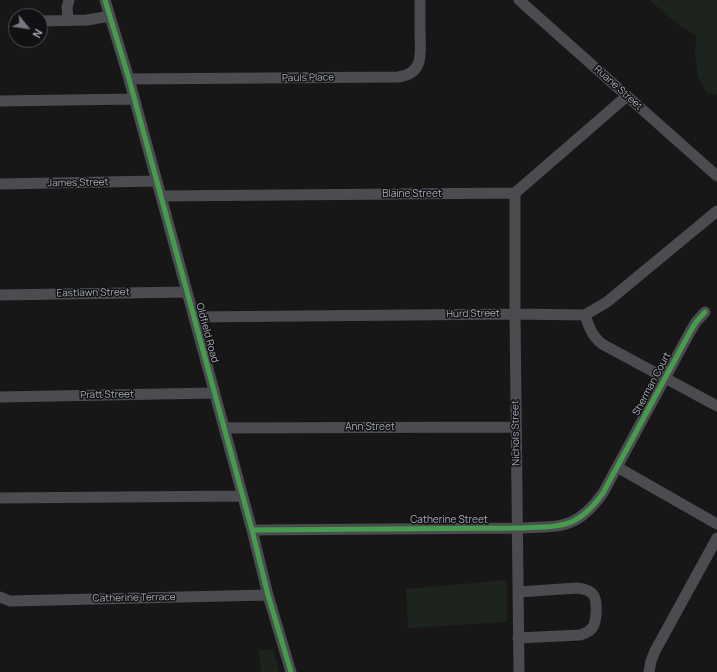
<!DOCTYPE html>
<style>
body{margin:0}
#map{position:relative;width:717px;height:672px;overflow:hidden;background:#171717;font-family:Manrope,sans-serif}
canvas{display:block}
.north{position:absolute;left:8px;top:8px;width:40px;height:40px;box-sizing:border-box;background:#111113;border:1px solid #4d4f55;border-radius:50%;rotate:120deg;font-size:11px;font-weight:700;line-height:16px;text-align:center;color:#a8adb8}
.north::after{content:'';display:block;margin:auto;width:14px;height:18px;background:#757880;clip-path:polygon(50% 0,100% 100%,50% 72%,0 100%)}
</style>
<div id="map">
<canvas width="717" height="672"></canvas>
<div class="north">N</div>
</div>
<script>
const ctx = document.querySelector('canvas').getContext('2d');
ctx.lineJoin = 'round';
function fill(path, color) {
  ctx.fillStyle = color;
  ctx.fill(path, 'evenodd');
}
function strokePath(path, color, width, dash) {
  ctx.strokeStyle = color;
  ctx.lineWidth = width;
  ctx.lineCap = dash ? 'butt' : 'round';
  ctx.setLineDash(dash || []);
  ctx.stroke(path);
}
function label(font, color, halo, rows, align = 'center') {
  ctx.font = font + ' Manrope,sans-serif';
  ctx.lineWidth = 3;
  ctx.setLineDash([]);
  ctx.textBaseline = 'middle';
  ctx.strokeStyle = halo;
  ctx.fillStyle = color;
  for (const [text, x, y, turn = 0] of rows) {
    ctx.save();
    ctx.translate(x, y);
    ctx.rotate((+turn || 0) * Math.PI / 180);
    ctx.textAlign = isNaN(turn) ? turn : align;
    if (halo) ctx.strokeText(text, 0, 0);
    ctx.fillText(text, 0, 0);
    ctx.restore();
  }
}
fill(new Path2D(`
 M 649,0 L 717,0 L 717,95 L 707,93 L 698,77 L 695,55 L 696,36 L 679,25 Z
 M 507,580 L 507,622 L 408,628 L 406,589 Z
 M 259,650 L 273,650 L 279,672 L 261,672 Z`), '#1d241e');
strokePath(new Path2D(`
 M 105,0 L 129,79 L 252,530 L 268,595 L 291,672
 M 519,0 L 717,176
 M 68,20 L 67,7 L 69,0
 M 43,21 L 87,20 L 110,16
 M 129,79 L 398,77 C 423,74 421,55 420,35 C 420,24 420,12 420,0
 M 0,101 L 134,99
 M 0,184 L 157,181
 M 515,193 L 515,314 L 519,672
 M 161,196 L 515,193 L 627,96
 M 0,295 L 186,292
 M 585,315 C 589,327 592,336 602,344 L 717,406
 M 194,317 L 515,314 L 585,315 L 607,302 L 717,211
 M 0,397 L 214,393
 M 224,428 L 516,427
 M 617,467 L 717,524
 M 0,498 L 242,496
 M 252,530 L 517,528 C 559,526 576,531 603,493 L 690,332 L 696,322 L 705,312
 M 518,592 L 577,588 C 595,590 597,597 596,614 C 595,626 593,631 580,635 L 518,638
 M 0,597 L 10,601 L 268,595
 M 649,672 L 651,661 L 655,651 L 717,538`), '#4b4c50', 11);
strokePath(new Path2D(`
 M 105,0 L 129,79 L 252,530 L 268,595 L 291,672
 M 252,530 L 517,528 C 559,526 576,531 603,493 L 690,332 L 696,322 L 705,312`), '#469c4c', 5);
label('10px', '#a8adb8', '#111113', [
 ["Pauls Place",308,78,-1],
 ["Ruane Street",618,88,42],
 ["James Street",78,183,-1],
 ["Blaine Street",412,194],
 ["Eastlawn Street",93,293,-1],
 ["Hurd Street",473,314,-1],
 ["Oldfield Road",207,333,75],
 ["Sherman Court",652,384,-62],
 ["Pratt Street",107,395,-1],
 ["Ann Street",370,427],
 ["Nichols Street",516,433,-91],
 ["Catherine Street",449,520],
 ["Catherine Terrace",134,598,-1]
]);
</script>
